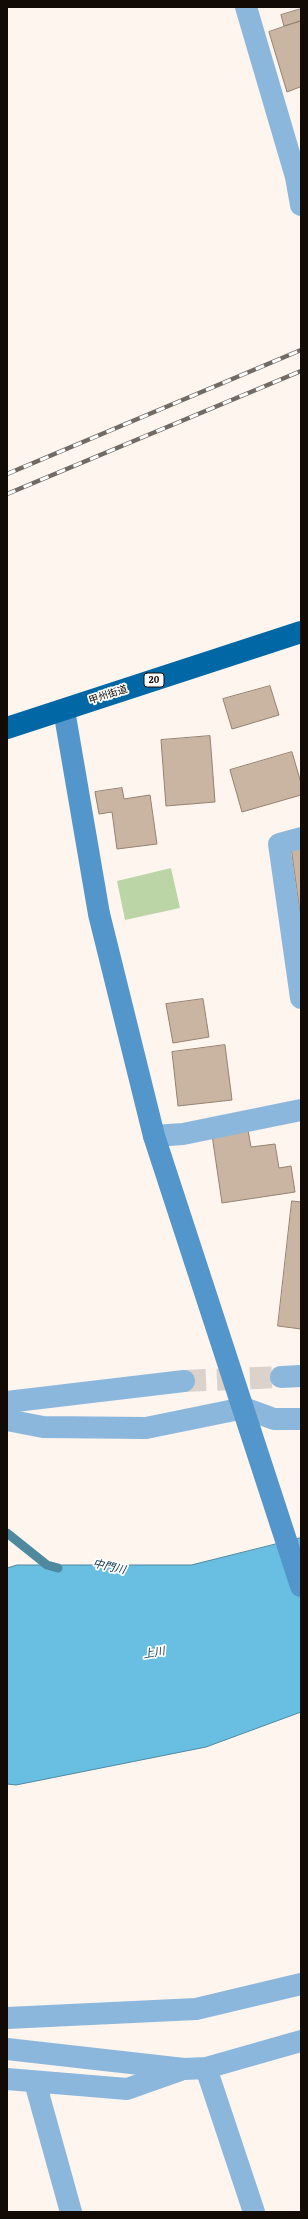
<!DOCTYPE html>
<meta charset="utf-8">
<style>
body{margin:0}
#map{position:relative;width:308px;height:2219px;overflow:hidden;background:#fef5ee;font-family:Literata,serif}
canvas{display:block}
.frame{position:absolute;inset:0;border:8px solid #110a05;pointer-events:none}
</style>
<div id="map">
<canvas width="308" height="2219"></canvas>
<div class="frame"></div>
</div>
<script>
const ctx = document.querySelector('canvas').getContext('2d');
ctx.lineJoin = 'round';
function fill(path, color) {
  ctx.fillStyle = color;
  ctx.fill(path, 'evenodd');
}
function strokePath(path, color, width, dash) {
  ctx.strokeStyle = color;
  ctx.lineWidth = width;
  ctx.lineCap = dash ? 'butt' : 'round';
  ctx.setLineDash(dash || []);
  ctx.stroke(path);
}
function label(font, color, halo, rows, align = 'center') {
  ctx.font = font + ' Literata,"Noto Sans JP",serif';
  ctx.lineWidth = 3.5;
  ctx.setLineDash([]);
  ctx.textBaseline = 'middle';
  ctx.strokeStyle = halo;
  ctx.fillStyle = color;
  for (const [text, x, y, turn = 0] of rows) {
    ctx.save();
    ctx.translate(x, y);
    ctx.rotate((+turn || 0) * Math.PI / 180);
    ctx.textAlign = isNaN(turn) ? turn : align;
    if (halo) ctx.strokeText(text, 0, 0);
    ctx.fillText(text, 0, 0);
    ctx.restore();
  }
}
fill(new Path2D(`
 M 171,868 L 180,908 L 125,920 L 117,881 Z`), '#bbd5a7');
const water = new Path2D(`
 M 301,1538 L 301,1712 L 206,1747 L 16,1785 L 7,1784 L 7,1568 L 17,1565 L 191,1565 Z`);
fill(water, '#68bfe1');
strokePath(water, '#4e899f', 1);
strokePath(new Path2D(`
 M 7,1533 L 47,1565 L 58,1568`), '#4e899f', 9);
const building = new Path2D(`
 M 301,9 L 301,21 L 284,26 L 281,15 Z
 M 301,21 L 301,90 L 300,87 L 287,92 L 269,32 Z
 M 270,686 L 279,715 L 232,729 L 223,699 Z
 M 210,736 L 215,802 L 166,806 L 161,740 Z
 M 292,752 L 301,783 L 301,795 L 242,812 L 230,770 Z
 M 122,788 L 124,799 L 150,795 L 157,844 L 117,849 L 112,812 L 99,814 L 95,792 Z
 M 301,846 L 301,913 L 300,913 L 291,847 Z
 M 203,999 L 209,1037 L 173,1043 L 166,1004 Z
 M 225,1045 L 232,1100 L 178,1106 L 172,1052 Z
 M 248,1130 L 251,1147 L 275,1144 L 279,1168 L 291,1166 L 295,1192 L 222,1203 L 212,1135 Z
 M 292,1201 L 301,1202 L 301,1329 L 278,1326 Z`);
fill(building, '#cab5a3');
strokePath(building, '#958170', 1);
strokePath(new Path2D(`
 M 184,1381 L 281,1377`), '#dad2cb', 22, [22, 11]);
strokePath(new Path2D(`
 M 246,7 L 296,177 L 301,205
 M 301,838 L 279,844 L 301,998
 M 154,1136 L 183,1134 L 301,1110
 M 281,1377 L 301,1376
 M 7,1402 L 184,1381
 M 7,1420 L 43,1427 L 146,1428 L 244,1408 L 274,1419 L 301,1419
 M 7,2018 L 196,2009 L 301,1984
 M 7,2049 L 184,2069 L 206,2068 L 301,2041
 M 206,2068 L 254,2212
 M 7,2079 L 127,2089 L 178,2071
 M 35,2082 L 71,2212`), '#8cb7dc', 22);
strokePath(new Path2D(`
 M 64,710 L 99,914 L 154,1136 L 301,1586`), '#5396cc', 22);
strokePath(new Path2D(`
 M 7,728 L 301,632`), '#0267a5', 22);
const rail = new Path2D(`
 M 7,474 L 301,350
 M 7,494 L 301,371`);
strokePath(rail, '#726a64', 4.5);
strokePath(rail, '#fff', 3, [9]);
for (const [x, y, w] of [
 [154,680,20]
]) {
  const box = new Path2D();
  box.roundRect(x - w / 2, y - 7, w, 14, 3);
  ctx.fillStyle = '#fff';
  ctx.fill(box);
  strokePath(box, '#110a05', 1);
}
label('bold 9px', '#110a05', null, [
 ["20",154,680]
]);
label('10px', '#110a05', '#fff', [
 ["甲州街道",108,695,-18]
]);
label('italic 11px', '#0b3443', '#fff', [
 ["中門川",109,1567,13],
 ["上川",154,1653,-10]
]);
</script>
